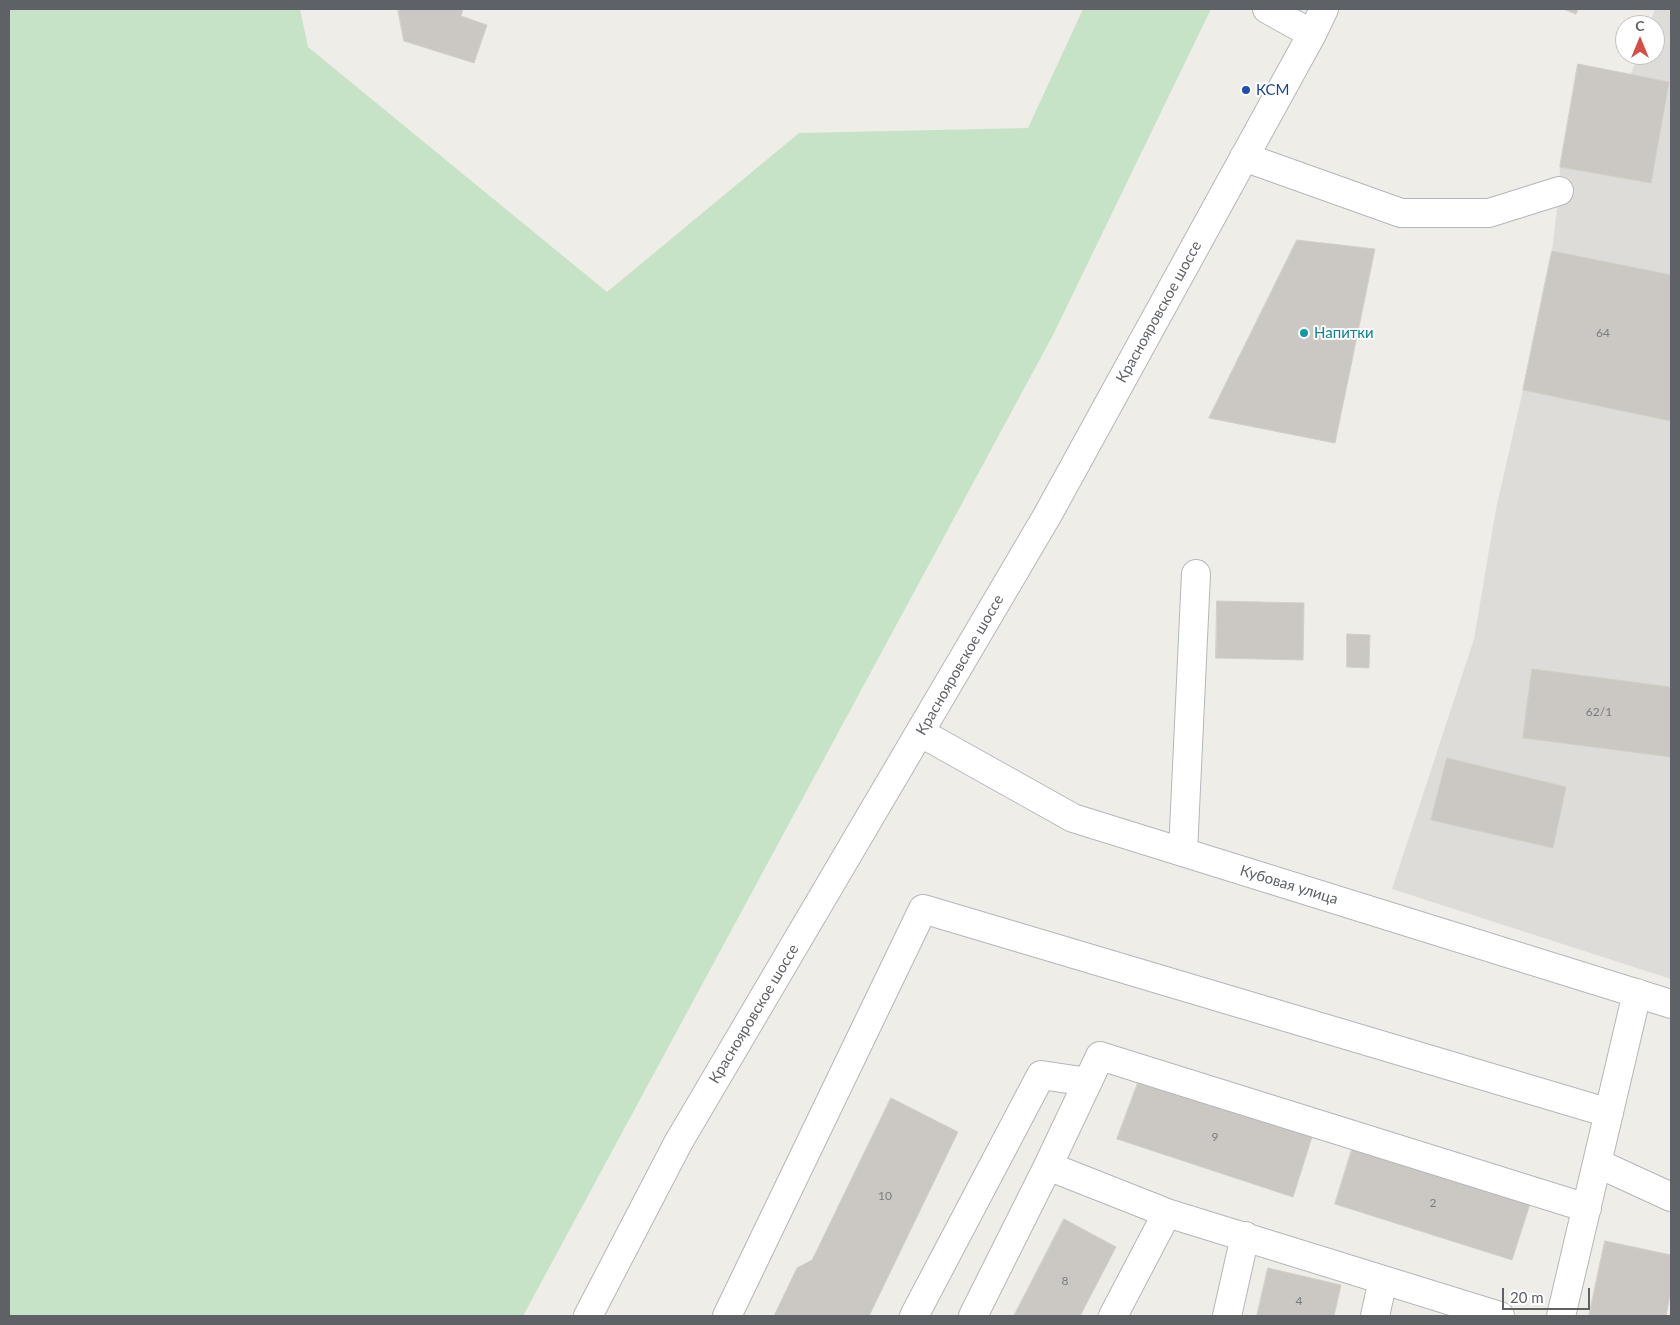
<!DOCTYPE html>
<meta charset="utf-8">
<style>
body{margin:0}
#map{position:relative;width:1680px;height:1325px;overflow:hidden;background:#efede7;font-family:Lato,sans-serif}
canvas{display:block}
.frame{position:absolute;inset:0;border:10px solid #5e6266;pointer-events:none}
.north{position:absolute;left:1615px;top:15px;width:50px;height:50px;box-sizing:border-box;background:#fff;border:1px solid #bfc0c2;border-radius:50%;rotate:0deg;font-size:14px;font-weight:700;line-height:20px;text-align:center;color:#5e6266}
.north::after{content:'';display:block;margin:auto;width:18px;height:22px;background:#d74d45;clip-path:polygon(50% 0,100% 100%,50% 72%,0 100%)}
.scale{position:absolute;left:1502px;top:1288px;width:88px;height:22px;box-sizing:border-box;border:2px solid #5e6266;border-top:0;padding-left:6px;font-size:15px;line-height:18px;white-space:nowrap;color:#5e6266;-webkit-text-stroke:4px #fff;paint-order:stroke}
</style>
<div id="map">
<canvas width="1680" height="1325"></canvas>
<div class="frame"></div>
<div class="north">С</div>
<div class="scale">20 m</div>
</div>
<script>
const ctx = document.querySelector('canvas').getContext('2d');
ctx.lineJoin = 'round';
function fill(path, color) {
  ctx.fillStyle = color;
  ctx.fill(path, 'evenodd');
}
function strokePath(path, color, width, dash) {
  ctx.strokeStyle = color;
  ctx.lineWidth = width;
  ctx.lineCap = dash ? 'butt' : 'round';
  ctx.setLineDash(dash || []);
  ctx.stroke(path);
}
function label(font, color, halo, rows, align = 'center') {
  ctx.font = font + ' Lato,sans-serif';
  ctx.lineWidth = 4;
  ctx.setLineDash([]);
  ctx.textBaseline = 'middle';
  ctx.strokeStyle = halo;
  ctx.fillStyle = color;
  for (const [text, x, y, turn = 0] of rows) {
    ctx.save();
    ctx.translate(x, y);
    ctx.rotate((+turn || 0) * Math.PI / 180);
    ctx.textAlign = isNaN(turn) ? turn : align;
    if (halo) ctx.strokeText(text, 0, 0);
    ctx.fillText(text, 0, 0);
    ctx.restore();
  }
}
fill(new Path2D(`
 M 1655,9 L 1671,9 L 1671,979 L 1392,889 L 1474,639 L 1496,509 L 1523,390 L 1552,251 L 1559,191 L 1560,167 L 1578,64 L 1631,74 L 1638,55 L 1655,55 L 1655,25 L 1649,25 Z`), '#dedcd9');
fill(new Path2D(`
 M 9,9 L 300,9 L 308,47 L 607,292 L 799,133 L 1028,128 L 1083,9 L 1211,9 L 1053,335 L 523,1316 L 9,1316 Z`), '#c7e3c7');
const building = new Path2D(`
 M 398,9 L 463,9 L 461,16 L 487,25 L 474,63 L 404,41 Z
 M 1564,9 L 1578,9 L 1576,14 Z
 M 1578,64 L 1669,82 L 1651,183 L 1560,167 Z
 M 1297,240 L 1375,249 L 1335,443 L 1209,418 Z
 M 1552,251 L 1671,275 L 1671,421 L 1523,390 Z
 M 1217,601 L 1304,603 L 1303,660 L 1216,658 Z
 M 1347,634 L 1370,635 L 1369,668 L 1347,667 Z
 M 1532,669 L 1671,687 L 1671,757 L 1523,738 Z
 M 1447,758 L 1566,787 L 1553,848 L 1431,820 Z
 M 1139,1080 L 1313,1134 L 1293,1197 L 1117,1139 Z
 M 891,1098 L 958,1132 L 869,1316 L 774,1316 L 797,1268 L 812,1260 Z
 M 1353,1146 L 1531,1201 L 1512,1260 L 1335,1204 Z
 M 1064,1219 L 1116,1247 L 1080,1316 L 1014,1316 Z
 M 1605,1241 L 1671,1255 L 1671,1290 L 1666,1316 L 1589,1316 Z
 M 1268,1268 L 1341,1285 L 1334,1316 L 1257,1316 Z`);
fill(building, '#cbc8c4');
strokePath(building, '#d3cfc6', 1);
const minor = new Path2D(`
 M 1267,9 L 1312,34
 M 1244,157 L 1401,213 L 1489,213 L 1559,191
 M 921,733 L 1073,818 L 1671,1004
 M 1183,852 L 1196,574
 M 1597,1163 L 1671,1197
 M 1048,1166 L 1167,1213
 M 588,1316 L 678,1143 L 1047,516 L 1312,34 L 1324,9
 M 727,1316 L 923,909 L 1609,1113
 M 914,1316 L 1041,1075 L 1088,1082
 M 973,1316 L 1048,1166 L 1100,1056 L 1587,1208
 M 1113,1316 L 1167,1213 L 1500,1316
 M 1227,1316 L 1245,1236
 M 1375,1316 L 1383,1280
 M 1561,1316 L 1637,993`);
strokePath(minor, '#b4b7ba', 30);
strokePath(minor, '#fff', 28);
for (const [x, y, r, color] of [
 [1246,90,5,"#1a4fb4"],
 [1304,333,5,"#0f9aa8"]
]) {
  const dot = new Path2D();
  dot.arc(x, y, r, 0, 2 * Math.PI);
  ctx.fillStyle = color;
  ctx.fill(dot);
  strokePath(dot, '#fff', 2);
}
label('12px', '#797c7e', null, [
 ["64",1603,333],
 ["62/1",1599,712],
 ["9",1215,1137],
 ["10",885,1196],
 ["2",1433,1203],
 ["8",1065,1281],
 ["4",1299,1301]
]);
label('15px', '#164399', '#fff', [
 ["КСМ",1256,90]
], 'left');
label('15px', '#5e6266', '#fff', [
 ["Краснояровское шоссе",1159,312,-61],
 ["Краснояровское шоссе",960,665,-60],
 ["Кубовая улица",1289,885,17],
 ["Краснояровское шоссе",754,1014,-59]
]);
label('15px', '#0d838f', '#fff', [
 ["Напитки",1314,333]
], 'left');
</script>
